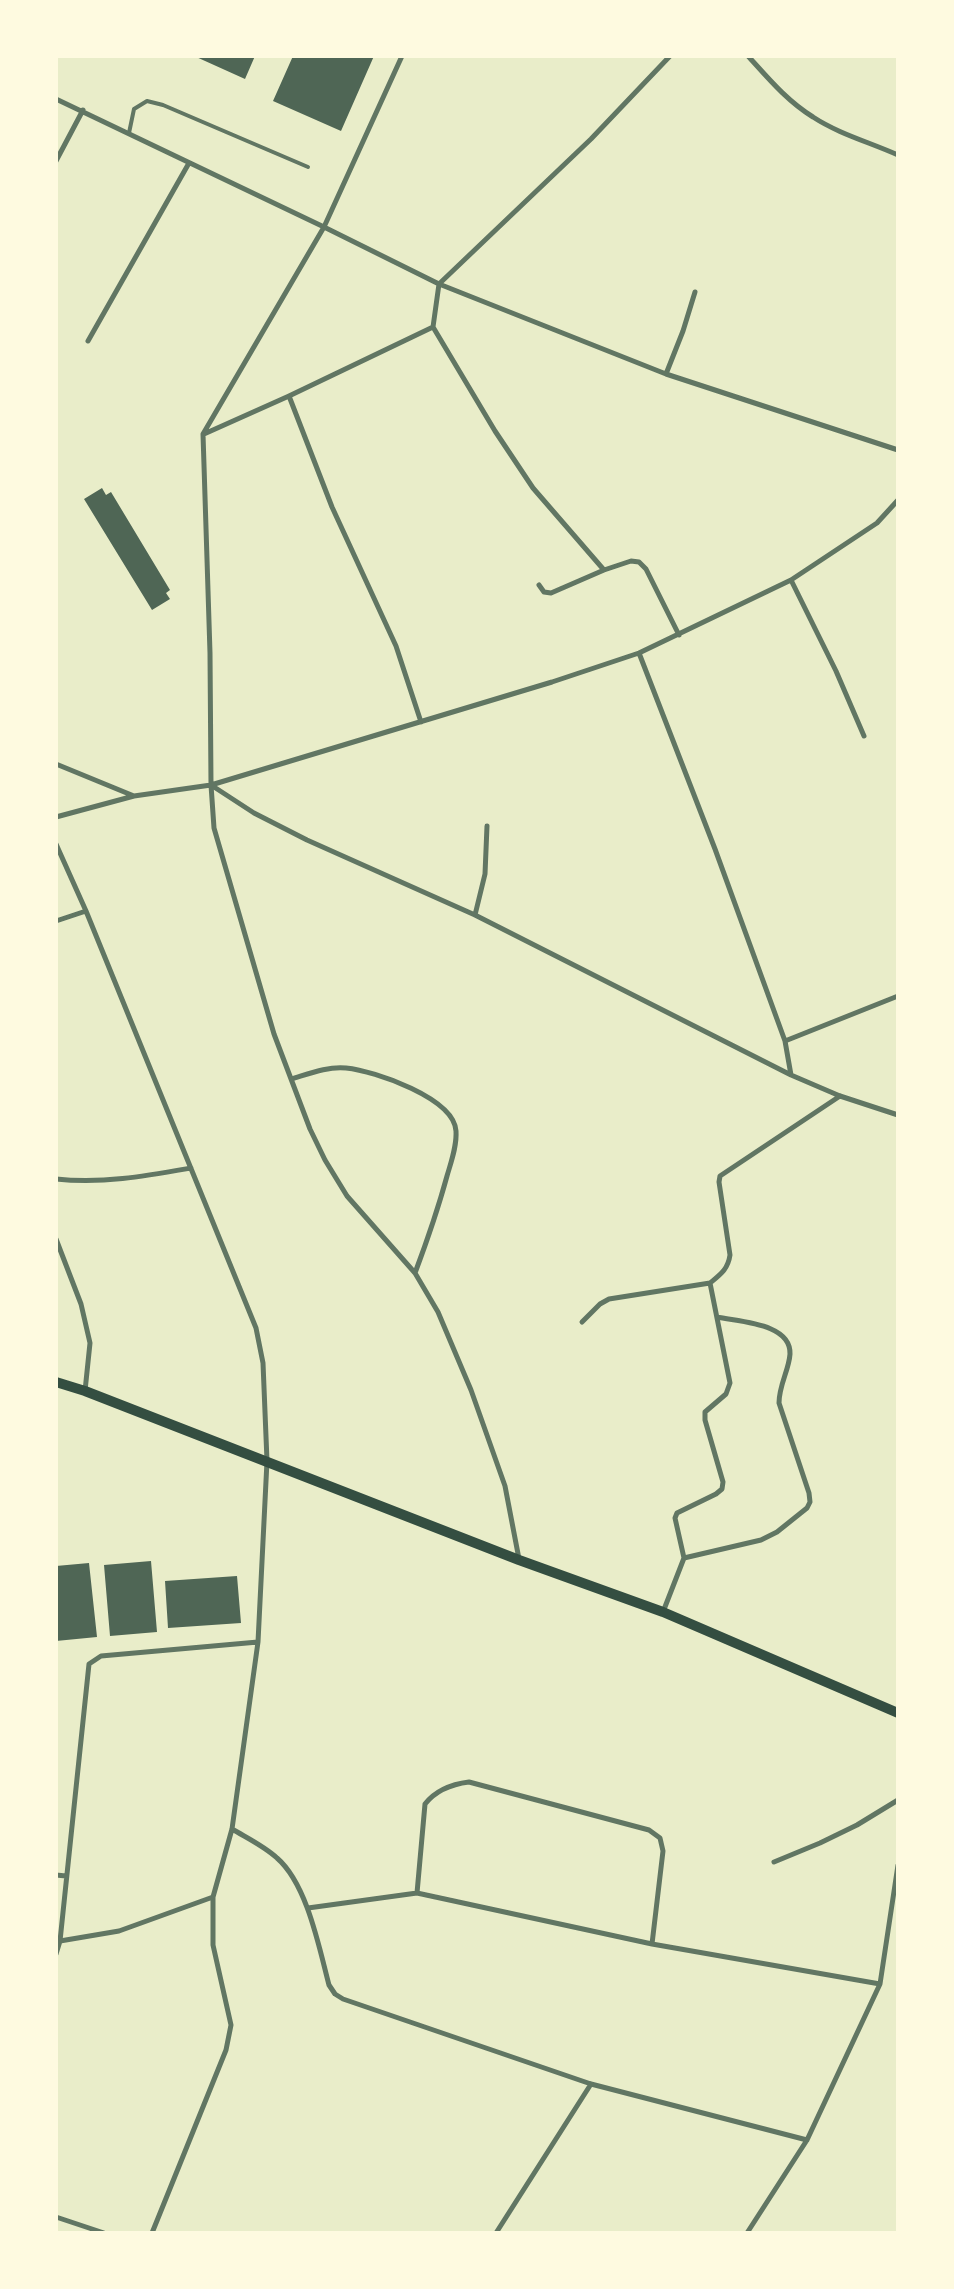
<!DOCTYPE html>
<style>
body{margin:0}
#map{position:relative;width:954px;height:2289px;overflow:hidden;background:#e9edc9;font-family:"Asap Condensed",sans-serif}
canvas{display:block}
.frame{position:absolute;inset:0;border:58px solid #fefae0;pointer-events:none}
</style>
<div id="map">
<canvas width="954" height="2289"></canvas>
<div class="frame"></div>
</div>
<script>
const ctx = document.querySelector('canvas').getContext('2d');
ctx.lineJoin = 'round';
function fill(path, color) {
  ctx.fillStyle = color;
  ctx.fill(path, 'evenodd');
}
function strokePath(path, color, width, dash) {
  ctx.strokeStyle = color;
  ctx.lineWidth = width;
  ctx.lineCap = dash ? 'butt' : 'round';
  ctx.setLineDash(dash || []);
  ctx.stroke(path);
}
fill(new Path2D(`
 M 194,56 L 255,56 L 245,79 Z
 M 293,56 L 374,56 L 341,131 L 273,101 Z
 M 102,488 L 106,495 L 111,492 L 170,590 L 166,593 L 170,599 L 152,610 L 84,499 Z
 M 151,1561 L 157,1632 L 110,1636 L 104,1565 Z
 M 89,1563 L 97,1637 L 56,1641 L 56,1566 Z
 M 237,1576 L 241,1623 L 168,1628 L 165,1581 Z`), '#4f6655');
strokePath(new Path2D(`
 M 129,133 L 134,109 L 147,101 L 163,105 L 308,167`), '#617663', 4);
strokePath(new Path2D(`
 M 402,56 L 324,227 L 203,434 L 210,653 L 211,785 L 214,828 L 274,1034 L 310,1129 L 325,1160 L 347,1196 L 415,1273 L 438,1312 L 471,1390 L 505,1486 L 519,1559
 M 748,56 C 768,78 787,101 813,117 C 839,134 869,142 898,155
 M 56,99 L 324,227 L 439,284 L 666,374 L 898,450
 M 56,161 L 83,110
 M 433,327 L 495,431 L 533,488 L 604,570 L 631,561 L 639,562 L 646,569 L 679,635
 M 88,341 L 189,163
 M 666,374 L 683,331 L 695,292
 M 289,396 L 433,327 L 439,284 L 591,139 L 670,56
 M 204,434 L 289,396 L 332,507 L 396,646 L 421,722
 M 791,580 L 836,671 L 864,736
 M 539,585 L 544,592 L 551,593 L 604,570
 M 639,653 L 715,849 L 785,1041 L 791,1075
 M 56,764 L 134,796
 M 211,785 L 254,813 L 307,840 L 475,915 L 791,1075 L 840,1096 L 898,1115
 M 56,817 L 134,796 L 211,785 L 552,682 L 639,653 L 791,580 L 877,523 L 898,500
 M 56,844 L 86,911 L 256,1328 L 263,1363 L 267,1461 L 258,1642 L 232,1829 L 213,1897
 M 475,915 L 485,874 L 487,826
 M 56,921 L 86,911
 M 785,1041 L 898,996
 M 291,1079 C 308,1074 328,1066 346,1068 C 375,1071 454,1098 456,1131 C 457,1146 451,1162 447,1176 C 438,1209 427,1241 415,1273
 M 56,1179 C 103,1184 146,1176 191,1168
 M 56,1239 L 81,1304 L 90,1343 L 85,1391
 M 582,1322 L 600,1304 L 609,1299 L 710,1283 C 721,1274 728,1269 730,1255 L 719,1182 L 720,1176 L 840,1096
 M 684,1558 L 675,1518 L 677,1513 L 716,1494 L 722,1489 L 723,1482 L 705,1420 L 705,1412 L 726,1394 L 730,1383 L 710,1283
 M 663,1612 L 684,1558 L 761,1540 L 777,1532 L 807,1508 L 810,1502 L 809,1493 L 779,1403 C 779,1385 789,1370 790,1354 C 791,1323 739,1322 717,1317
 M 232,1829 C 247,1838 264,1846 277,1858 C 307,1884 319,1947 329,1985 L 335,1994 L 343,1999 L 591,2084 L 807,2140
 M 774,1862 L 820,1843 L 857,1825 L 898,1800
 M 56,1875 L 66,1876
 M 417,1893 L 425,1804 C 436,1790 453,1784 469,1782 L 649,1830 L 660,1838 L 663,1851 L 652,1944
 M 308,1908 L 417,1893 L 652,1944 L 880,1984
 M 60,1941 L 119,1931 L 213,1897 L 213,1945 L 231,2025 L 226,2050 L 152,2233
 M 56,1954 L 60,1941 L 89,1664 L 101,1656 L 258,1642
 M 56,2217 L 104,2233
 M 496,2233 L 591,2084
 M 747,2233 L 807,2140 L 880,1984 L 898,1865`), '#617663', 5);
strokePath(new Path2D(`
 M 56,1382 L 85,1391 L 519,1560 L 663,1612 L 898,1713`), '#344e41', 10);
</script>
